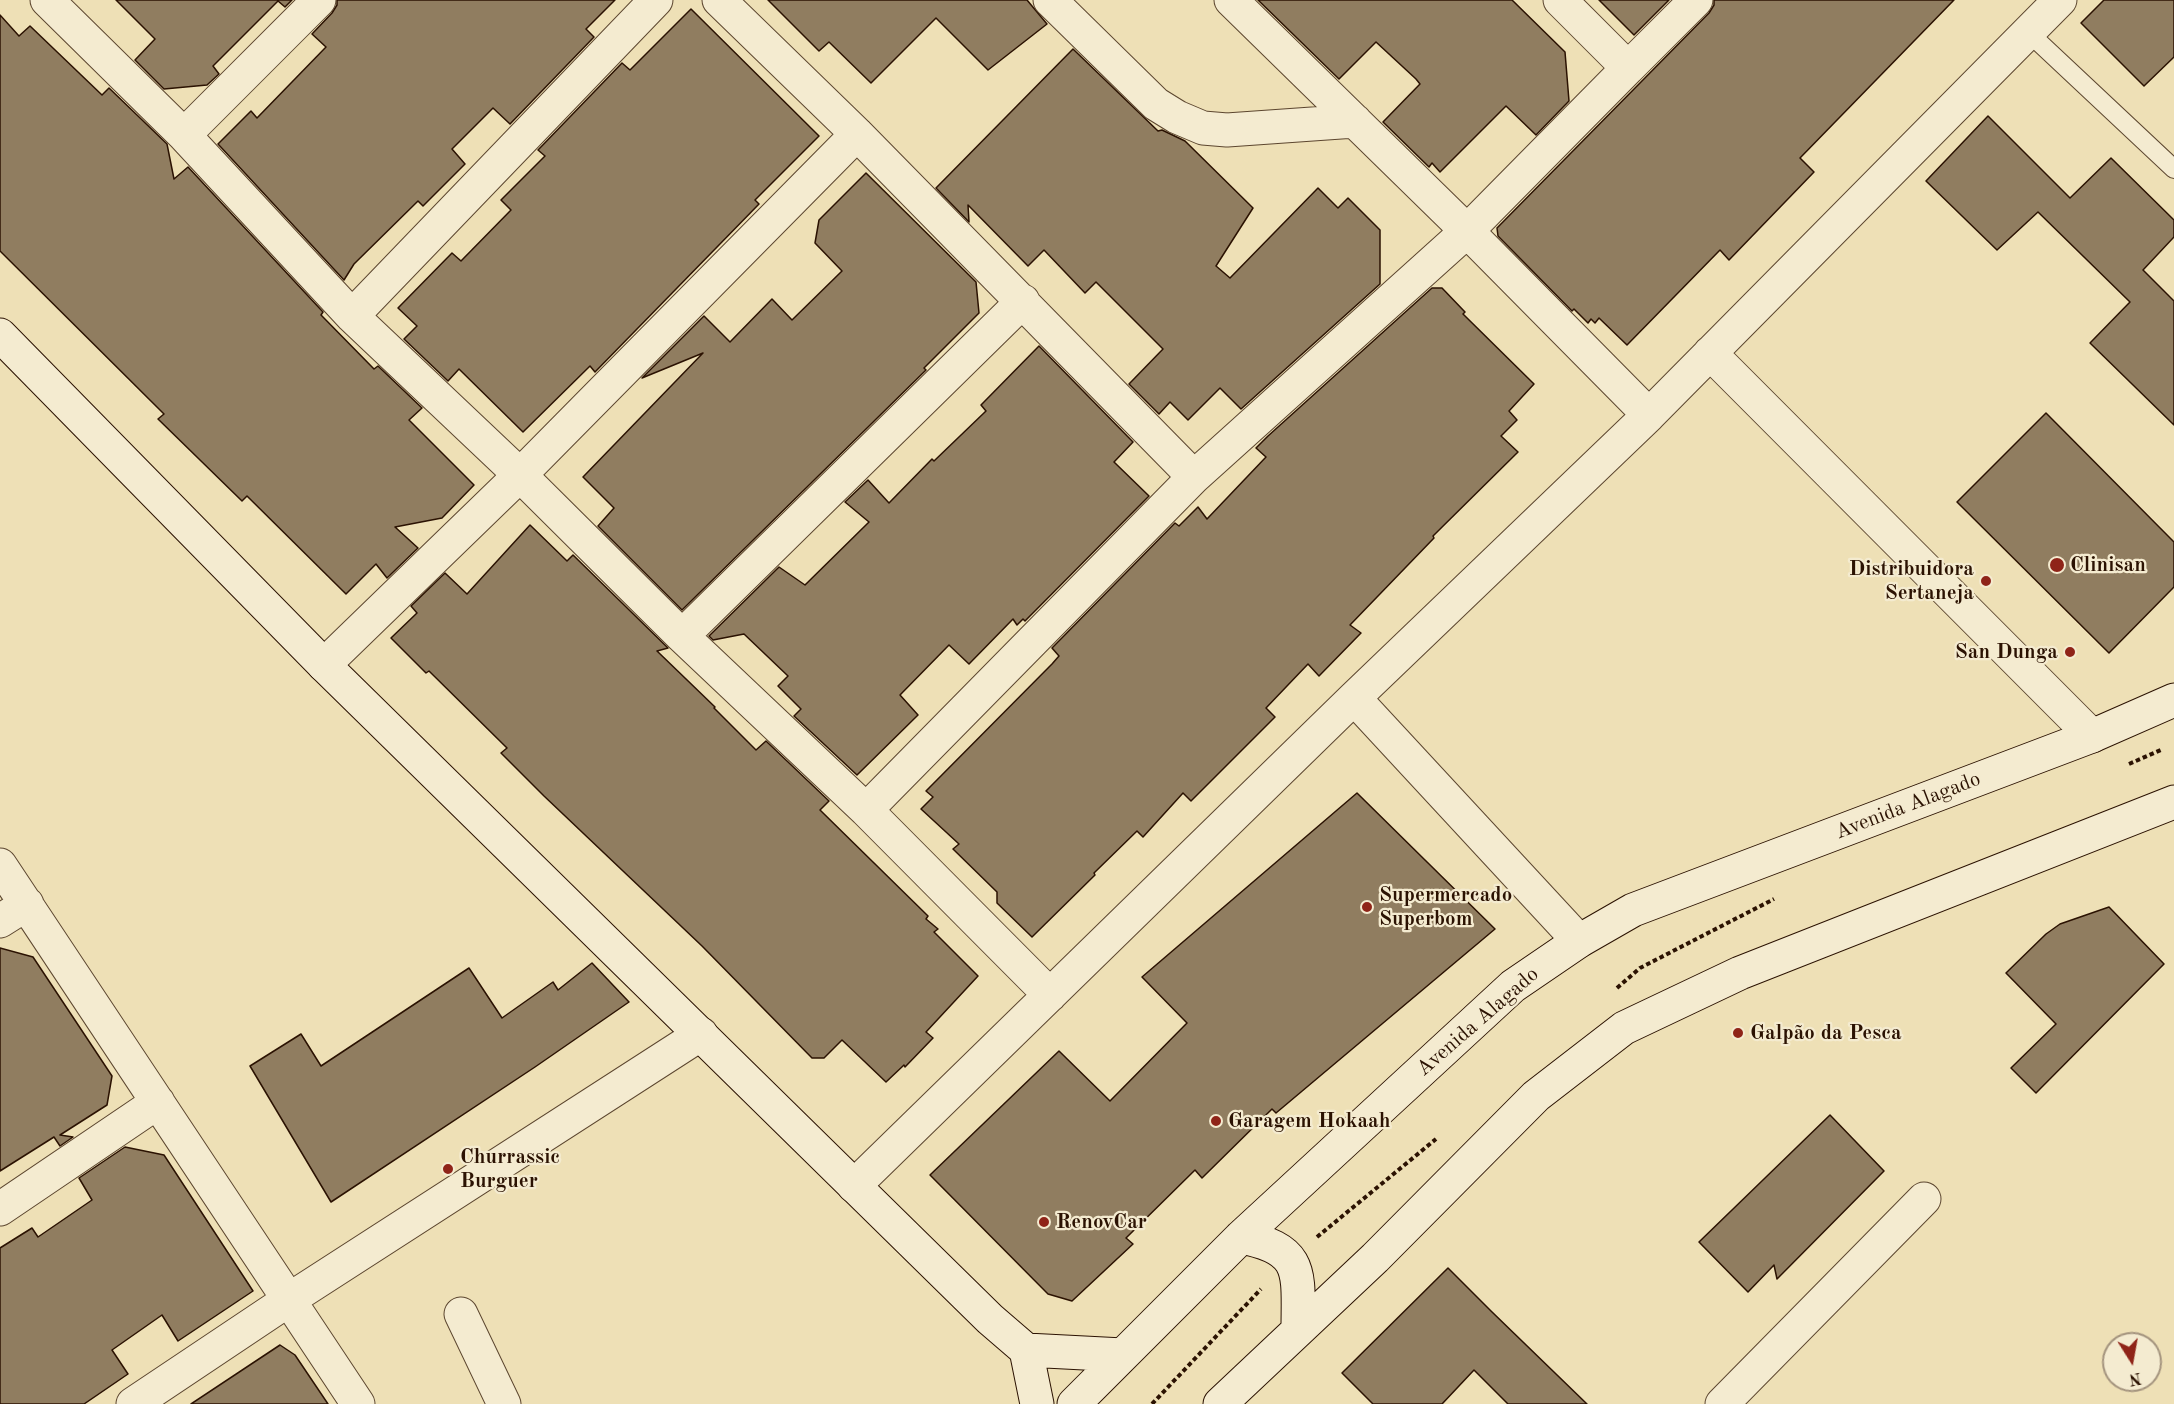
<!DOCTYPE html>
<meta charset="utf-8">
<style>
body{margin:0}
#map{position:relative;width:2174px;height:1404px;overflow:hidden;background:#eee0b6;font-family:"Old Standard TT",serif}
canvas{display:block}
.north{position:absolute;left:2102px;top:1332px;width:60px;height:60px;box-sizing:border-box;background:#f4ebd0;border:2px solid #a4947e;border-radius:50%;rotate:169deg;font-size:16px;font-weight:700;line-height:24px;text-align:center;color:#2b1202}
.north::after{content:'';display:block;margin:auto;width:21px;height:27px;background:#8f2418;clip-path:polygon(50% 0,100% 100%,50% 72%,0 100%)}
</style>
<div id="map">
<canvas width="2174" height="1404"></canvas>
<div class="north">N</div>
</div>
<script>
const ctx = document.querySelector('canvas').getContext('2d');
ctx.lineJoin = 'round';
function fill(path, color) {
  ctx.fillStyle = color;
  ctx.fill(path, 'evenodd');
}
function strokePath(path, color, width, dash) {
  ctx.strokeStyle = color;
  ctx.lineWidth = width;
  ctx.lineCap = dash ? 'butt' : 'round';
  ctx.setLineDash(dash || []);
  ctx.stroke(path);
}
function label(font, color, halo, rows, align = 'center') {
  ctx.font = font + ' "Old Standard TT",serif';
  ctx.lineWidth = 4.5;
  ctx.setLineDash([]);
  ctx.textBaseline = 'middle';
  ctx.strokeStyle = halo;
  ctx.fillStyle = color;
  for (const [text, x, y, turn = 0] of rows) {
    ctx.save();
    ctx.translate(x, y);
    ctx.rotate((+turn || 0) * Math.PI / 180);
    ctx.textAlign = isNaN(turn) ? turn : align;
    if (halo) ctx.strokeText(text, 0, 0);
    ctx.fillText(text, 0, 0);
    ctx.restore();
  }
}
const building = new Path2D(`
 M 116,0 L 292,0 L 285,7 L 278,1 L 213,66 L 219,74 L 207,85 L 164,89 L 135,60 L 155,39 Z
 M 337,0 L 615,0 L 586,29 L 594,37 L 510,124 L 493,108 L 452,149 L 465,164 L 423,206 L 418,201 L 354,264 L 344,280 L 218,144 L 251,111 L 257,118 L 326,47 L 312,34 L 332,13 L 337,5 Z
 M 768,0 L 1027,0 L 1047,24 L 988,70 L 936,18 L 871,83 L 829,42 L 819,51 Z
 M 1258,0 L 1512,0 L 1565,52 L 1569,101 L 1536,135 L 1506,106 L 1440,172 L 1432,163 L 1429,167 L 1383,122 L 1420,84 L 1416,79 L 1376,42 L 1339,79 Z
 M 1599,0 L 1669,0 L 1634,35 Z
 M 1714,0 L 1954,0 L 1800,158 L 1814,172 L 1729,260 L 1720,250 L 1627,345 L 1599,318 L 1595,323 L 1591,319 L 1588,323 L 1574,309 L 1572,311 L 1498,236 L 1497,228 L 1709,13 L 1714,5 Z
 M 2104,0 L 2174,0 L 2174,57 L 2144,86 L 2081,23 Z
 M 691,9 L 819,136 L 755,200 L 759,204 L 595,372 L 590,366 L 523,432 L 459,369 L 448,381 L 404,339 L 417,326 L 398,308 L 452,253 L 461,261 L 511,210 L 501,200 L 545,156 L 538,150 L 622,63 L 630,70 Z
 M 0,15 L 19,36 L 30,26 L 102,95 L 109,88 L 167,144 L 174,179 L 188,167 L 323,312 L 321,315 L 374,369 L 378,366 L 422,408 L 409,420 L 474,485 L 442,518 L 395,527 L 418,548 L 387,578 L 376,564 L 346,594 L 247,496 L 242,501 L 158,419 L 164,414 L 0,251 Z
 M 1073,49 L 1158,131 L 1162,130 L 1185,141 L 1253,208 L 1216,266 L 1230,278 L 1318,188 L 1338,208 L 1348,198 L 1380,230 L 1380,284 L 1241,409 L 1220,388 L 1188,420 L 1170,402 L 1159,414 L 1129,384 L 1163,349 L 1096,282 L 1085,293 L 1044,250 L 1028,266 L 968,205 L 969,222 L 936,188 Z
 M 1988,116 L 2070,198 L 2111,158 L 2174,220 L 2174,237 L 2143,270 L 2174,301 L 2174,425 L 2090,343 L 2130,302 L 2038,212 L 1997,250 L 1926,181 Z
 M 866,173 L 976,282 L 979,313 L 924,368 L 926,370 L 682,610 L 598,526 L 614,508 L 583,477 L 703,353 L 642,378 L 704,316 L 730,342 L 772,299 L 792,320 L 842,271 L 815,243 L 819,220 Z
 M 1432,288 L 1442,288 L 1465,312 L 1463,314 L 1534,384 L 1509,411 L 1517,420 L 1501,436 L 1518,452 L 1433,536 L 1434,538 L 1350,625 L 1361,633 L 1319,676 L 1308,664 L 1266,708 L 1275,717 L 1191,801 L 1183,793 L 1143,837 L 1137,831 L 1094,873 L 1095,875 L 1032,937 L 997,903 L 997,892 L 953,849 L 959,844 L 921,809 L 933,797 L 926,791 L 1052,664 L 1059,656 L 1052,648 L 1175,523 L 1179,526 L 1198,507 L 1207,519 L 1266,457 L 1256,448 L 1268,436 Z
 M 1039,346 L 1133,442 L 1114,462 L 1149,496 L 1025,621 L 1023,619 L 1017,625 L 1013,619 L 969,664 L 949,645 L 900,695 L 918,715 L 857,775 L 794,716 L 801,709 L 778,686 L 788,676 L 744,634 L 713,640 L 709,636 L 779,567 L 805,585 L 869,522 L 845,502 L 868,480 L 889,503 L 932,459 L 934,461 L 986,411 L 981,405 Z
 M 2046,413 L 2174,542 L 2174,587 L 2109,653 L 1957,502 Z
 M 530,525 L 567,561 L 573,555 L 668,648 L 657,651 L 715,707 L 714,708 L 756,750 L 766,741 L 829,801 L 820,810 L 928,916 L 926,919 L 938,929 L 934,932 L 978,976 L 926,1032 L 933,1038 L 905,1067 L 904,1065 L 886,1082 L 842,1040 L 824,1058 L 812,1058 L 702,946 L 544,796 L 501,753 L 507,748 L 429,671 L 426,673 L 391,638 L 417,613 L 411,606 L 445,573 L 467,594 Z
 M 1357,793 L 1495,929 L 1276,1113 L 1272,1109 L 1202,1178 L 1195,1170 L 1126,1238 L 1133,1244 L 1072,1301 L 1048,1294 L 930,1175 L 1059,1051 L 1110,1101 L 1187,1023 L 1142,977 Z
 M 2109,907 L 2164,964 L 2036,1093 L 2011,1068 L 2056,1024 L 2006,973 L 2046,934 L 2060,924 Z
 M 0,948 L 33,957 L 112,1076 L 107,1105 L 60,1135 L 73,1137 L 60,1146 L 54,1137 L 0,1171 Z
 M 592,963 L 629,1002 L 535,1067 L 331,1202 L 250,1066 L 301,1034 L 321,1066 L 469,968 L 502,1018 L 553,982 L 558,990 Z
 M 1830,1115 L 1884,1171 L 1777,1279 L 1774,1265 L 1748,1292 L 1699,1242 Z
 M 125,1147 L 164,1155 L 253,1291 L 178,1341 L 162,1315 L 112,1350 L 128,1374 L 84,1404 L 0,1404 L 0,1248 L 32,1228 L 38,1237 L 92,1200 L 79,1178 Z
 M 1448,1268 L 1491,1311 L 1587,1404 L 1508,1404 L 1474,1370 L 1442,1404 L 1373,1404 L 1342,1373 Z
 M 280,1345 L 295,1355 L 328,1404 L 191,1404 Z`);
fill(building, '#907d60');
strokePath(building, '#2b1202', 1.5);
const lane = new Path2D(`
 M 2028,32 L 2174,169`);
const street = new Path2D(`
 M 47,0 L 184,135
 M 319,0 L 184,135 L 352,316 L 520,475 L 682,636 L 866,810 L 1050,995
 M 719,0 L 857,134 L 1194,477
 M 1050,0 L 1156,104 L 1177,117 L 1203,128 L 1227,130 L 1355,121
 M 1231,0 L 1467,231 L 1649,415
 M 1560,0 L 1628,68 L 1696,0
 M 352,316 L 656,0
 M 1710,353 L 2092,736
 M 682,636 L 1023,301
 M 324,665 L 520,475 L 857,134
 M 1354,698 L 1579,941
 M 866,810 L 1194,477 L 1467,231 L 1628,68
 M 0,865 L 358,1404
 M 0,921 L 27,904
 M 854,1186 L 1354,698 L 1649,415 L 2060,0
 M 0,1209 L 158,1102
 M 461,1314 L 504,1404
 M 133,1404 L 290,1299 L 701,1034
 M 1722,1404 L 1924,1199`);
const secondary = new Path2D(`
 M 0,335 L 324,665 L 990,1319 L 1026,1350 L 1123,1355
 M 1241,1237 C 1305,1249 1298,1273 1298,1329
 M 1026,1350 L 1037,1404
 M 1074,1404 L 1241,1237 L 1513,986 L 1579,941 L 1633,910 L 2092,736 L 2174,700
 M 1220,1404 L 1375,1258 L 1536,1096 L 1624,1028 L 1740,973 L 2174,802`);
strokePath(lane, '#5c462f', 20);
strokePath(street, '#5c462f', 35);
strokePath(secondary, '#2b1202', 35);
strokePath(new Path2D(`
 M 2129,764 L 2163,749
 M 1617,988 L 1640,968 L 1774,899
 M 1317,1237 L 1436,1139
 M 1152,1404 L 1261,1289`), '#2b1202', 4, [4.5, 3]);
strokePath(lane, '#f4ebd0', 18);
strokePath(street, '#f4ebd0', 33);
strokePath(secondary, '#f4ebd0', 33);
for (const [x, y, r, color] of [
 [2057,565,8,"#8f2418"],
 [1986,581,6,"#8f2418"],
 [2070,652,6,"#8f2418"],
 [1367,907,6,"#8f2418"],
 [1738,1033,6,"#8f2418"],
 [1216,1121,6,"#8f2418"],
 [448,1169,6,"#8f2418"],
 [1044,1222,6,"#8f2418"]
]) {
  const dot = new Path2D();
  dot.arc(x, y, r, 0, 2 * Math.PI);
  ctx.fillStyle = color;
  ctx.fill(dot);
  strokePath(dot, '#f4ebd0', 2);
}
label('bold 21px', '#2b1202', '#f4ebd0', [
 ["Clinisan",2070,565],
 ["Distribuidora",1974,569,"right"],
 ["Sertaneja",1974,593,"right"],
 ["San Dunga",2058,652,"right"],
 ["Supermercado",1379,895],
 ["Superbom",1379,919],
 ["Galpão da Pesca",1750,1033],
 ["Garagem Hokaah",1228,1121],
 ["Churrassic",460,1157],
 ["Burguer",460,1181],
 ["RenovCar",1056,1222]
], 'left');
label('21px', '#2b1202', '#f4ebd0', [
 ["Avenida Alagado",1908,806,-21],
 ["Avenida Alagado",1478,1022,-41]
]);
</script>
